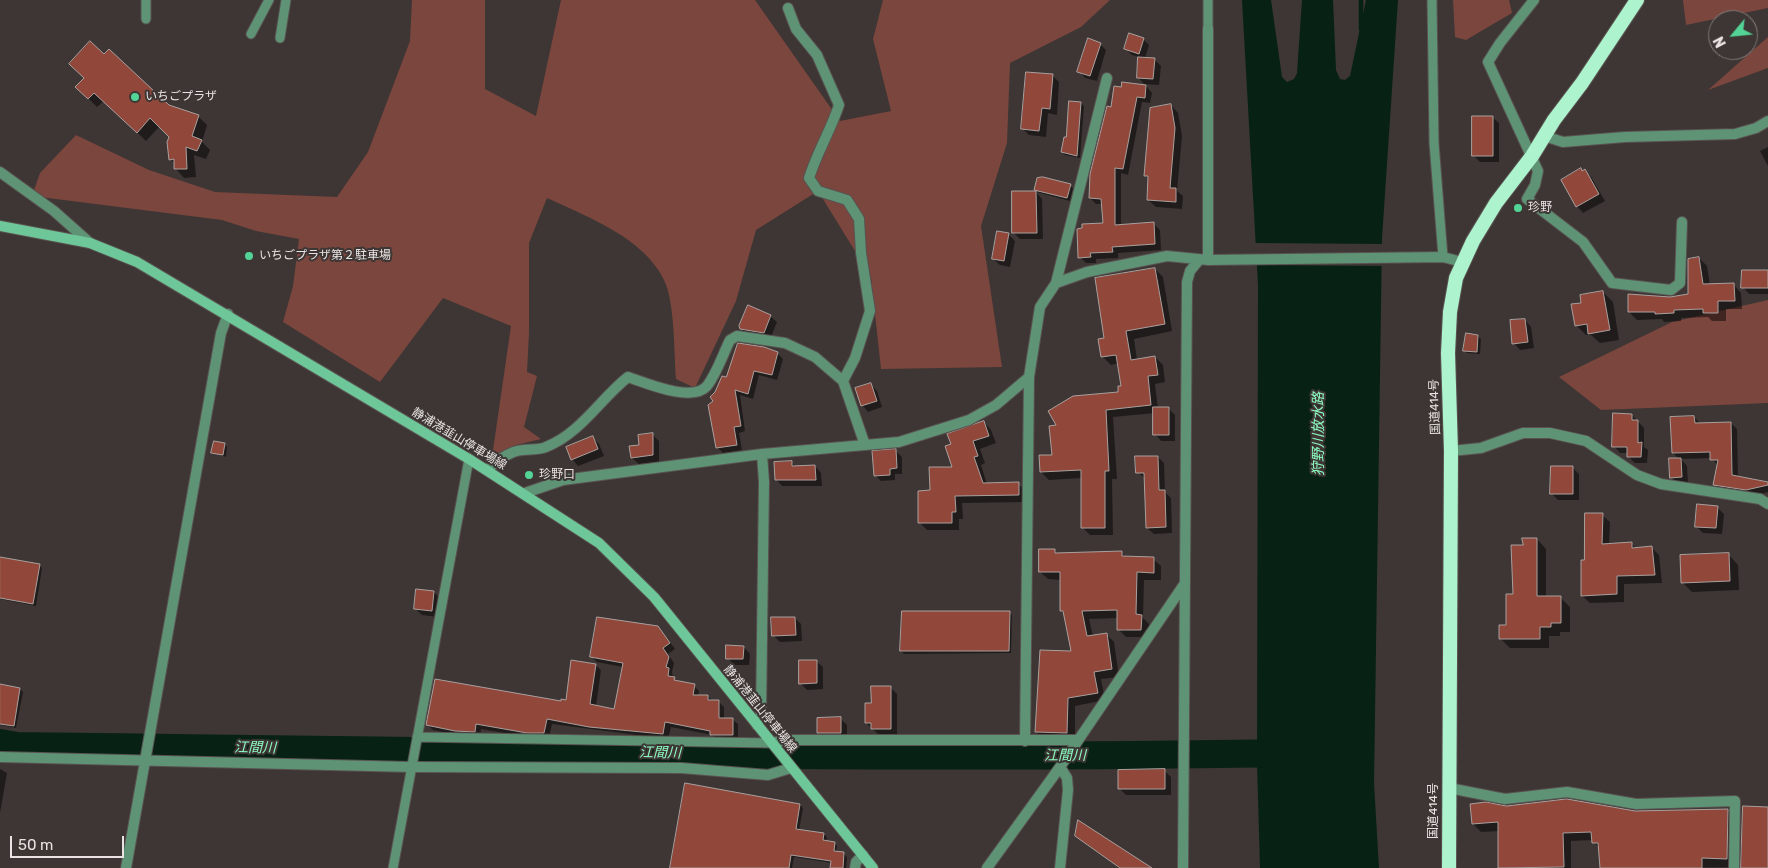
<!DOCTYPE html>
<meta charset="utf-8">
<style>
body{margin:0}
#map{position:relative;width:1768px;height:868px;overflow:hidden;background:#3d3634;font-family:Rubik,sans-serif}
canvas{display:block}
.north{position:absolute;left:1708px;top:10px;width:50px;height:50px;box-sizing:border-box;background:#3d3634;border:1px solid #827c7a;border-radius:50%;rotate:242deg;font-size:14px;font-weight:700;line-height:20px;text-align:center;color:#e9e4e3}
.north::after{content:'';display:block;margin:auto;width:18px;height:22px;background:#53d396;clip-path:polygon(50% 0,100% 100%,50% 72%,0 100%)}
.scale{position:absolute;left:10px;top:836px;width:114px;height:22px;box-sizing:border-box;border:2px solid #e9e4e3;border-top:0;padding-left:6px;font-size:15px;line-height:18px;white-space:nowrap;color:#e9e4e3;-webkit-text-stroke:4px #3d3634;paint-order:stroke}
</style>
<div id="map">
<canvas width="1768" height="868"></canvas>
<div class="north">N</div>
<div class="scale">50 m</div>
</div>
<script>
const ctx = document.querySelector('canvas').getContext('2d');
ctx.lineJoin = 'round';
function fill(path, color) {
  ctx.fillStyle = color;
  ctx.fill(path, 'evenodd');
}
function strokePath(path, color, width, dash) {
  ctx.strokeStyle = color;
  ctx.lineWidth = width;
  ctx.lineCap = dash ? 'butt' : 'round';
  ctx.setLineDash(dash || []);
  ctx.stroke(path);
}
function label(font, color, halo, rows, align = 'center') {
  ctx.font = font + ' Rubik,"Noto Sans JP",sans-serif';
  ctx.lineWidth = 4;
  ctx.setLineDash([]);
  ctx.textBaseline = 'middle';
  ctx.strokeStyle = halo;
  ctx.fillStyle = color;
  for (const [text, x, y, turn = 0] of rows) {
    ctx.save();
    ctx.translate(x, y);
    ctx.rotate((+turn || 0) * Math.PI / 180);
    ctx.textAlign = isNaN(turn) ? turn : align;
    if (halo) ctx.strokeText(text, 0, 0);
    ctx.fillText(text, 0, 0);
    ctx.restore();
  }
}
fill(new Path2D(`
 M 412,0 L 485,0 L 485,89 L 536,116 L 561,0 L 755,0 L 840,121 L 891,111 L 873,39 L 883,0 L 1110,0 L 1081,27 L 1010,63 L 1007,143 L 981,226 L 1002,367 L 881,369 L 871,277 L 818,191 L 756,230 L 736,301 L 695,388 L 676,379 C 674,354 675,302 664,280 C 644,238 588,217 547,198 L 529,243 L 529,333 L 527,372 L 537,376 L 524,427 L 541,439 L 516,445 L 498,453 L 493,450 L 511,326 L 443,298 L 380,382 L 283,322 L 293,286 L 299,239 L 256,231 L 222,220 L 32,196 L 40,173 L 76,135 L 149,170 L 215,192 L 337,197 L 368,152 L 410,41 Z
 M 1453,0 L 1509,0 L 1512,13 L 1466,40 L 1455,37 Z
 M 1683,0 L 1768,0 L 1768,8 L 1686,25 Z
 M 1768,37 L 1768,68 L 1708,90 Z
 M 1768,300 L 1768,403 L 1601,410 L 1559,377 L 1672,322 Z`), '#7b463d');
fill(new Path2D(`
 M 1242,0 L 1271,0 L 1282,77 L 1287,82 L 1294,79 L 1297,73 L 1302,0 L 1333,0 L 1336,70 L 1340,79 L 1345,80 L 1350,76 L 1366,0 L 1398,0 L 1382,238 L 1374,783 L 1379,868 L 1260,868 L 1257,763 L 1258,285 Z`), '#072115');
fill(new Path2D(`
 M 1254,243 L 1385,244 L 1384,266 L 1255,265 Z`), '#3d3634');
fill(new Path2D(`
 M 1143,39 L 1149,45 L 1145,58 L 1154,59 L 1161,66 L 1159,85 L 1144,84 L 1138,77 L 1139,57 L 1132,55 L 1125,48 Z
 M 1100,44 L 1106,50 L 1097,81 L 1085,78 L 1079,71 Z
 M 1052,75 L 1059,82 L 1057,115 L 1048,113 L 1046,137 L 1029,135 L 1023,129 Z
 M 1146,86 L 1152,93 L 1150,103 L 1142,102 L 1128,175 L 1121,173 L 1121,226 L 1154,224 L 1160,230 L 1161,250 L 1118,253 L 1118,258 L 1096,259 L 1096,263 L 1086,263 L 1080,257 L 1104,224 L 1103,204 L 1096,204 L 1090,198 L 1112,108 Z
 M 77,87 L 168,106 L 198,116 L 207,125 L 202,142 L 210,150 L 206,159 L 194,155 L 196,177 L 184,178 L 176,169 L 175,164 L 171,159 L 171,137 L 160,126 L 146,141 L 104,101 L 97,107 Z
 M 1081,103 L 1084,106 L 1080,158 L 1065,155 L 1062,152 Z
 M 1171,105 L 1178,113 L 1182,136 L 1177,191 L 1183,196 L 1182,209 L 1156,207 L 1148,200 L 1149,179 L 1146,176 Z
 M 1492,117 L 1499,123 L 1499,162 L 1480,162 L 1474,156 Z
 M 1768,147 L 1768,166 L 1760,151 Z
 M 1581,170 L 1591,177 L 1605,201 L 1583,213 L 1577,206 L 1562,180 Z
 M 1070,186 L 1073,188 L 1070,201 L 1036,192 L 1038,192 L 1036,190 Z
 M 1036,192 L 1042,199 L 1043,239 L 1020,239 L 1013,232 Z
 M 1008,234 L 1015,241 L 1010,267 L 1000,265 L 993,259 Z
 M 1699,258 L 1707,266 L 1710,285 L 1733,284 L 1741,293 L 1742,309 L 1726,309 L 1726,321 L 1712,321 L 1708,317 L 1681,318 L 1681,321 L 1664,322 L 1662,319 L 1637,320 L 1629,312 L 1670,298 L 1689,295 Z
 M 1155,269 L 1163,277 L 1172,331 L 1134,339 L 1137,360 L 1155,357 L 1163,365 L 1165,382 L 1155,384 L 1158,409 L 1169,409 L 1175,415 L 1175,441 L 1161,441 L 1155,434 L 1155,413 L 1113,417 L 1117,479 L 1112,479 L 1113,535 L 1090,535 L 1082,527 L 1082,478 L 1049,480 L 1041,472 L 1053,456 L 1058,426 L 1120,393 L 1123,387 L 1119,363 L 1111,365 L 1103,357 L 1100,340 L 1105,339 Z
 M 1768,271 L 1768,294 L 1749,294 L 1743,287 Z
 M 1603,292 L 1613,302 L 1619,340 L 1600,343 L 1591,335 L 1586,335 L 1576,325 L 1583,304 Z
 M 770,316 L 777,322 L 770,339 L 748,336 L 741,329 Z
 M 1525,320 L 1531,327 L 1534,348 L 1520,350 L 1514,343 Z
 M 1478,336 L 1481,339 L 1480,354 L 1467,353 L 1464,350 Z
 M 777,353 L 783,359 L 777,380 L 759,375 L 753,399 L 740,395 L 745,431 L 739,433 L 742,450 L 723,453 L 717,447 L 715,401 Z
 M 870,384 L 877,391 L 882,407 L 868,412 L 862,405 Z
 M 1632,415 L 1644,428 L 1644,447 L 1648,450 L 1647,463 L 1635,463 L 1628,456 L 1628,453 L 1620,453 L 1614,446 Z
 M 1694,417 L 1701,424 L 1731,423 L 1737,429 L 1738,477 L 1768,483 L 1768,492 L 1753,496 L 1720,491 L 1714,484 L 1718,466 L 1712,458 L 1681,459 L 1687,466 L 1688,484 L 1678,484 L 1671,477 L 1679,459 L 1673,453 Z
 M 984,422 L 991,430 L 996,443 L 980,449 L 985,463 L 981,465 L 987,484 L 1018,484 L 1026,491 L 1026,502 L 962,503 L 963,519 L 959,519 L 959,530 L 927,530 L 920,523 L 931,492 L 954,468 Z
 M 652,434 L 659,441 L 659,462 L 639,464 L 632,458 Z
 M 593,438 L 599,444 L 604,456 L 578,466 L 572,459 Z
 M 224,444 L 227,447 L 226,457 L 213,452 Z
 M 896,451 L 902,457 L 902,474 L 895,474 L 895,480 L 881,481 L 875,475 Z
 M 1158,457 L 1164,463 L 1165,492 L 1171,498 L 1172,533 L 1154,534 L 1147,528 L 1146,479 L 1137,472 Z
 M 792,463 L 796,467 L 815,466 L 821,473 L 822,486 L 782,486 L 776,479 Z
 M 1573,468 L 1579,474 L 1579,500 L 1558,500 L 1551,493 Z
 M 1717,507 L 1724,514 L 1722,534 L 1703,533 L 1696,526 Z
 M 1602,515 L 1610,522 L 1609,545 L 1631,543 L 1637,549 L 1652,548 L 1659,555 L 1662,583 L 1624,584 L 1624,602 L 1590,603 L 1582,596 Z
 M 1537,539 L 1546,549 L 1546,597 L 1560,597 L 1570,607 L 1570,632 L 1560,632 L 1560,636 L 1549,636 L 1549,648 L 1510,648 L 1500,638 L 1507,626 L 1524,546 Z
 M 1055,551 L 1058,554 L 1121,552 L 1127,558 L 1153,559 L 1161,566 L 1161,580 L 1144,580 L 1143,618 L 1149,624 L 1149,637 L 1126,637 L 1118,629 L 1118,618 L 1089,619 L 1093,636 L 1106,634 L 1114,642 L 1119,677 L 1101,679 L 1105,700 L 1075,706 L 1075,740 L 1044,739 L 1036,732 L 1072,653 L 1065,615 L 1061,611 L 1061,580 L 1048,579 L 1040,572 Z
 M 1728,554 L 1738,565 L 1739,590 L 1692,592 L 1682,582 Z
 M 0,558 L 39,565 L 42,568 L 36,606 L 0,599 Z
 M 434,592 L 440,599 L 438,617 L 422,615 L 415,608 Z
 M 1009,612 L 1012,615 L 1011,653 L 904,654 L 901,651 Z
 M 795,618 L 801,624 L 802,641 L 780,642 L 773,635 Z
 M 663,633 L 675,649 L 668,654 L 674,663 L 672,672 L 673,678 L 678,682 L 694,686 L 699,691 L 698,696 L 707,696 L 713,701 L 718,701 L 724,707 L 724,719 L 732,719 L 738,724 L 738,740 L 717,740 L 712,735 L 671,727 L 668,739 L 552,724 L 549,738 L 533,738 L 481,729 L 480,737 L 461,736 L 433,730 L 428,725 L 567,701 L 595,665 L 601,670 L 596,706 L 615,710 L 623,667 L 597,662 L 591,656 Z
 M 744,647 L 750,654 L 749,665 L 734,665 L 728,658 Z
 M 816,661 L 823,667 L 823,689 L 807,690 L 800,683 Z
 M 0,685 L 20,689 L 23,692 L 16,728 L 0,725 Z
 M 890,687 L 897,694 L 897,735 L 879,735 L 866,723 L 873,704 Z
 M 840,718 L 847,725 L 847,739 L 825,739 L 819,733 Z
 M 0,769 L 7,773 L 0,813 Z
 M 1164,770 L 1171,777 L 1171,795 L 1126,795 L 1119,788 Z
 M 800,805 L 803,808 L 799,830 L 823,834 L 827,837 L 826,842 L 834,843 L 837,846 L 836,853 L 844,854 L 847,857 L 846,868 L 832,868 L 832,863 L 794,857 L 792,868 L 671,868 Z
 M 1506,807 L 1635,812 L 1727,811 L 1736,819 L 1735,867 L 1601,868 L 1599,849 L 1593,840 L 1571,841 L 1571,868 L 1500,868 L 1500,831 L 1481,832 L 1473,824 Z
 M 1077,836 L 1146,865 L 1153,868 L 1119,868 Z`), '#0007');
strokePath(new Path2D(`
 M 1361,29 L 1361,0`), '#072115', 4.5);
strokePath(new Path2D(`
 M 0,743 L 17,746 C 443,751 870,760 1296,753`), '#072115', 28);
const building = new Path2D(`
 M 1129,33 L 1144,38 L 1139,54 L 1124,49 Z
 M 1088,38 L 1101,43 L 1090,76 L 1077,72 Z
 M 90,41 L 104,54 L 109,49 L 169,105 L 199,115 L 192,136 L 202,140 L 197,151 L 186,147 L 187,169 L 174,169 L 174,159 L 169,160 L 167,142 L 169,137 L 150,118 L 137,133 L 94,93 L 88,99 L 75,87 L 84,78 L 69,64 Z
 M 1138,57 L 1155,58 L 1153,79 L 1137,78 Z
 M 1026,72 L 1053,74 L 1050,109 L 1042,108 L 1039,131 L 1021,129 Z
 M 1122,82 L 1146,85 L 1145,98 L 1137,97 L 1123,169 L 1115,168 L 1115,225 L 1154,222 L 1155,244 L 1112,247 L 1113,252 L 1090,253 L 1091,257 L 1078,258 L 1077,229 L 1082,228 L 1082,224 L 1103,223 L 1101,199 L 1089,198 L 1090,174 L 1107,106 L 1111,107 L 1114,86 L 1121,87 Z
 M 1069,101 L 1081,102 L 1077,156 L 1061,152 L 1064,137 L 1066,137 Z
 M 1171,104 L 1175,128 L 1170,188 L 1176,188 L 1176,202 L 1147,200 L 1148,176 L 1144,176 L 1150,108 Z
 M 1472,116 L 1493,116 L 1493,156 L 1472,156 Z
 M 1581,168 L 1582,171 L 1585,169 L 1599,194 L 1576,207 L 1561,180 Z
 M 1043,177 L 1071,184 L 1067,198 L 1034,190 L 1037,178 Z
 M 1012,191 L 1036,191 L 1037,233 L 1012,233 Z
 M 997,231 L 1009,233 L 1004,261 L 992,259 Z
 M 1699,257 L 1703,284 L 1734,283 L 1735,301 L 1718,301 L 1718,313 L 1703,313 L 1703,309 L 1674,310 L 1674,313 L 1655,314 L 1655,312 L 1628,312 L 1628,294 L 1670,297 L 1688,294 L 1688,259 Z
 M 1155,268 L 1165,324 L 1126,331 L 1131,360 L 1155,356 L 1158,375 L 1148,376 L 1151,405 L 1106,410 L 1109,471 L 1105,471 L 1105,528 L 1081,528 L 1081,470 L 1040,472 L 1039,455 L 1052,455 L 1049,426 L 1056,425 L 1048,411 L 1073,396 L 1118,392 L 1118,386 L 1121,386 L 1116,355 L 1101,357 L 1098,339 L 1104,338 L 1095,278 Z
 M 1742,270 L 1768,270 L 1768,288 L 1741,288 Z
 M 1603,291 L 1610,330 L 1588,334 L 1587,324 L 1575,326 L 1571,304 L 1581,303 L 1580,295 Z
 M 748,305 L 771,315 L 764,333 L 740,329 L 739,326 Z
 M 1525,319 L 1528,342 L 1512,344 L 1510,320 Z
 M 1466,333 L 1478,335 L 1477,352 L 1463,351 Z
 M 738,343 L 764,347 L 778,352 L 772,375 L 754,371 L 748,394 L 735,390 L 741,426 L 734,427 L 737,445 L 716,448 L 708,405 L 713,401 L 710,397 L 715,392 L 722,376 L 726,377 Z
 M 871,383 L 877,401 L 861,406 L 855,388 Z
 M 1153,407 L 1169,407 L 1169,435 L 1153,435 Z
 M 1613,413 L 1632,414 L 1632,420 L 1638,420 L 1638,443 L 1642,442 L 1641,457 L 1627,457 L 1627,447 L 1612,447 Z
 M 1694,416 L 1695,423 L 1731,422 L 1732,475 L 1768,482 L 1768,485 L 1746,490 L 1713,485 L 1718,460 L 1710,460 L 1710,452 L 1672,453 L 1670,417 Z
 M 984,421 L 989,436 L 973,441 L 978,456 L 974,457 L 983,483 L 1019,482 L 1019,495 L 955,496 L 956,512 L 952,512 L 952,523 L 918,523 L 918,491 L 930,490 L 929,467 L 952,467 L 945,446 L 951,444 L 947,434 Z
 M 653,433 L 653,455 L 631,458 L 629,446 L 639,445 L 638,435 Z
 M 593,436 L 598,449 L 571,460 L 566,447 Z
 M 214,441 L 225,443 L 223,455 L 211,453 Z
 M 896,449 L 897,468 L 890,469 L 890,475 L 874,476 L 872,451 Z
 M 1135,456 L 1158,456 L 1159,490 L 1165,490 L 1166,527 L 1146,528 L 1144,473 L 1136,473 Z
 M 1669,458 L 1681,458 L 1682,477 L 1670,478 Z
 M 792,461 L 792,466 L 815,465 L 816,480 L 775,480 L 774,462 Z
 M 1551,466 L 1573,466 L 1573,494 L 1550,494 Z
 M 1697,504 L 1718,506 L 1716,528 L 1695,527 Z
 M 1585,513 L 1603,513 L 1602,544 L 1632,542 L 1632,548 L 1652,546 L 1655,575 L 1617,576 L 1617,594 L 1581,596 L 1581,560 L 1584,560 Z
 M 1522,538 L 1537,538 L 1537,596 L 1561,596 L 1561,623 L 1551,623 L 1551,627 L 1540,627 L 1540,639 L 1499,639 L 1499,625 L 1506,625 L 1506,594 L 1513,594 L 1511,545 L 1523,545 Z
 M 1039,549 L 1055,549 L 1055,553 L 1122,551 L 1122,556 L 1154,557 L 1154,573 L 1137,572 L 1136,614 L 1142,615 L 1141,630 L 1117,630 L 1117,610 L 1082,611 L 1087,636 L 1107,633 L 1112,669 L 1094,672 L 1098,693 L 1068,698 L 1067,733 L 1035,732 L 1040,650 L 1071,651 L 1063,611 L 1060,611 L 1060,572 L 1039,572 Z
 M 1729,553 L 1730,581 L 1681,583 L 1680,555 Z
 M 0,557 L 40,564 L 33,604 L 0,598 Z
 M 416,589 L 434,591 L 432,611 L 414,609 Z
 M 902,611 L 1010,611 L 1009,651 L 900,651 Z
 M 597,617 L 658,626 L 670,643 L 663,648 L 669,657 L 666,667 L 669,668 L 668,676 L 675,677 L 674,680 L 695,684 L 693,695 L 708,695 L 708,700 L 719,700 L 719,718 L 733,718 L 733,735 L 710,735 L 710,731 L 665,722 L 663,734 L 589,727 L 547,719 L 544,733 L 527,733 L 476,724 L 475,732 L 455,731 L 426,725 L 435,679 L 561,701 L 561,699 L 566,700 L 571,660 L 596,664 L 590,704 L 614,709 L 623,663 L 590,657 Z
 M 771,617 L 795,617 L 796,635 L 772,636 Z
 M 726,645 L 744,646 L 743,659 L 726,659 Z
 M 799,660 L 817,660 L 817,683 L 799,684 Z
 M 0,684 L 20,688 L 14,726 L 0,724 Z
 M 871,686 L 891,686 L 891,729 L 871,729 L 871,723 L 865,723 L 865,703 L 871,703 Z
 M 841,717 L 841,733 L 817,733 L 817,718 Z
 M 1165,769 L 1165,789 L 1118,789 L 1118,770 Z
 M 685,783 L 800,804 L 796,829 L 824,833 L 823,840 L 835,842 L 834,851 L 844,852 L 843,868 L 830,868 L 831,861 L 791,855 L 789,868 L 670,868 Z
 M 1567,799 L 1635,811 L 1728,809 L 1727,859 L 1702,858 L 1702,868 L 1600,868 L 1598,843 L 1592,843 L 1591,832 L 1563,833 L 1564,867 L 1498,868 L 1498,822 L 1472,824 L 1470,804 L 1486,802 L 1506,806 Z
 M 1743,806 L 1768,807 L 1768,868 L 1741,868 Z
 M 1078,820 L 1152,868 L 1120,868 L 1075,836 Z`);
fill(building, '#91483b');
strokePath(building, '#a9a09e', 1);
const service = new Path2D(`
 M 146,0 L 146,19
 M 1432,0 L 1434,143 L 1443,257
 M 1208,29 L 1208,0
 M 251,34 L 269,0
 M 280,38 L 286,0
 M 417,737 L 772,743
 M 393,868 L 469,459`);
const minor = new Path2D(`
 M 1534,0 L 1500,43 L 1488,62 L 1538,171 L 1535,185 L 1527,199 L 1583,242 L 1612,283 L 1671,290 L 1680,283 L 1682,222
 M 788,8 L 796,29 L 817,55 L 839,105 C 831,130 817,152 809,178 L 818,191 L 847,200 L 859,219 L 861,253 L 870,311 L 855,358 L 843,381 L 865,445
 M 1544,136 L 1563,142 L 1625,137 L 1735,134 L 1756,128 L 1768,121
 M 0,172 L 54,211 L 90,243
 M 1208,260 L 1208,29
 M 1056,283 L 1087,272 L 1167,256 L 1208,260 L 1443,257 L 1462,262
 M 1451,451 L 1481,448 L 1523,433 L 1550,433 L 1586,441 L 1637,475 L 1661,484 L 1760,499 L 1768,504
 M 487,470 C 496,461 510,451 523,450 C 530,449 540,450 546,447 C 581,433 600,399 628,377 C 646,383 692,403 707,386 C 717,373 723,354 730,340 L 737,336 L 785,343 L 815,357 L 843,381
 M 525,493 L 563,480 L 762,454 L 899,442 L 969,420 L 996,405 L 1029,377
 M 757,725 L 761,716 L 764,482 L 762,454
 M 1025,741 L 1029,377 L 1040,307 L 1056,283 L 1107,78
 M 772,743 L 787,740 L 1078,740
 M 0,757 L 411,767 L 681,768 L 768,775 L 791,768
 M 1060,767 L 1067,778 L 1068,790 L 1060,868
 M 1449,788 L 1505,799 L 1567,792 L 1636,804 L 1735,801 L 1734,868
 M 126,868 L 221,333 L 228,314
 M 855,868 L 856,862 L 863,855
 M 987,868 L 1060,767 L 1185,583
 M 1183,868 L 1187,282 L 1190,271 L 1199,260`);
const secondary = new Path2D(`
 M 0,226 L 90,243 L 137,262 L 469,459 L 599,543 L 654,597 L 873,868`);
const trunk = new Path2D(`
 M 1449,868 L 1451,451 L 1448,353 L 1450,312 L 1456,278 L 1473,241 L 1496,203 L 1532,156 L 1554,120 L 1582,83 L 1637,0`);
strokePath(service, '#595250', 11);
strokePath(minor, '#595250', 12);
strokePath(secondary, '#595250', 12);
strokePath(trunk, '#595250', 16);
strokePath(service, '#5e9376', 9);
strokePath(minor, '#5e9376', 10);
strokePath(secondary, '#6ec798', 10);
strokePath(trunk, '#acf3ce', 14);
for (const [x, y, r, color] of [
 [135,97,5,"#53d396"],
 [1518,208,5,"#53d396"],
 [249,256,5,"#53d396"],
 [529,475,5,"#53d396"]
]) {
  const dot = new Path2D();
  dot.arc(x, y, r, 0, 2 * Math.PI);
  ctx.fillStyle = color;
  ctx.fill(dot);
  strokePath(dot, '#3d3634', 2);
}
label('12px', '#e9e4e3', '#3d3634', [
 ["いちごプラザ",145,97],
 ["珍野",1528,208],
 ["いちごプラザ第２駐車場",259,256],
 ["珍野口",539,475]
], 'left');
label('12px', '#e9e4e3', '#3d3634', [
 ["国道414号",1435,407,-92],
 ["静浦港韮山停車場線",459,439,31],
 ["静浦港韮山停車場線",760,709,51],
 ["国道414号",1434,811,-90]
]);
label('italic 14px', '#8cfcc2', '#3d3634', [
 ["狩野川放水路",1319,434,-90],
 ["江間川",255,748,1],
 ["江間川",660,753,1],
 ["江間川",1065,756]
]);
</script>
